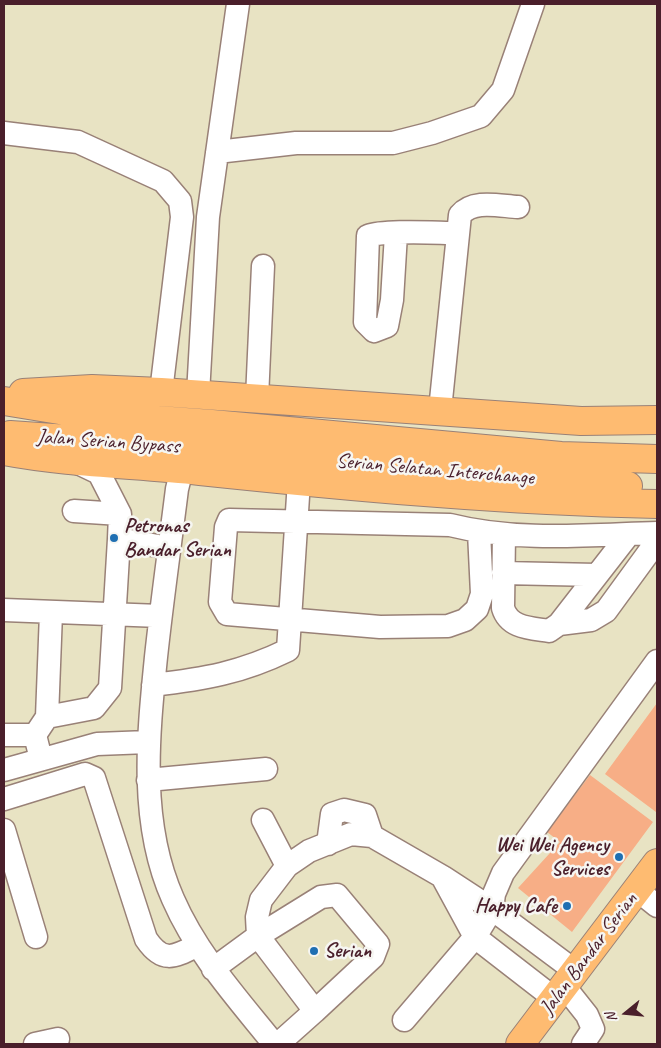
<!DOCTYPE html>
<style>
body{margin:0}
#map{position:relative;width:661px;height:1048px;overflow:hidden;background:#e8e3c3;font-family:Caveat,sans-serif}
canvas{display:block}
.frame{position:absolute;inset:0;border:5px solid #4a1f2b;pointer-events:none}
.north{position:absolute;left:601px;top:988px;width:50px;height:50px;-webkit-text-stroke:4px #f6f6f2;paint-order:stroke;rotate:253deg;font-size:14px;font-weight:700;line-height:20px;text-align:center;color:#4a1f2b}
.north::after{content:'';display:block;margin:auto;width:18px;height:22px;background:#4a1f2b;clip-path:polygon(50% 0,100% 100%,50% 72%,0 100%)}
</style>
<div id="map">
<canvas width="661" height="1048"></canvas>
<div class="frame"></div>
<div class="north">N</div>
</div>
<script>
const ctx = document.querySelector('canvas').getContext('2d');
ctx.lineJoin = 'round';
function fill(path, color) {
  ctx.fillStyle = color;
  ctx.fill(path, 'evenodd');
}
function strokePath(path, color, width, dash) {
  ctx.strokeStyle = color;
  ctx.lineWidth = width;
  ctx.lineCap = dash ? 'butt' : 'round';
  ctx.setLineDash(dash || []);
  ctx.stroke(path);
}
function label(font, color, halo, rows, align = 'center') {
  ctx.font = font + ' Caveat,sans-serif';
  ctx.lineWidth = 5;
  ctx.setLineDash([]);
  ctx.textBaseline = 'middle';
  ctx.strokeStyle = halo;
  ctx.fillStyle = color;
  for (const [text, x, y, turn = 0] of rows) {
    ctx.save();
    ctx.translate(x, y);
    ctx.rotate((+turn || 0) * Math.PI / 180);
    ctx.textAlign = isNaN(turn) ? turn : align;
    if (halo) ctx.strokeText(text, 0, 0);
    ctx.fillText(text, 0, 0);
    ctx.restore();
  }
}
fill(new Path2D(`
 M 657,703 L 657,810 L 656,812 L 605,774 Z
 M 590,775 L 653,822 L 572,932 L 518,888 L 560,842 L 547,832 Z`), '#f7ae86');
const minor = new Path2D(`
 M 4,133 L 78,142 L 163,181 L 180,201 L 182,217 L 161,392
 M 217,152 L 296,143 L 393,143 L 432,133 L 481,116 L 503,90 L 533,4
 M 396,234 L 392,300 L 387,326 L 374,331 L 365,322 L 368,236 C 384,230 437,233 457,233
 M 198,394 L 208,217 L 238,4
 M 257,398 L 263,266
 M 440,410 L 460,215 C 473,199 499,206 518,207
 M 76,462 L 99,473 L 120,514 L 119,539 L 169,548
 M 182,469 L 177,489 C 170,545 162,601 156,657 C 148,737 139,823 173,899 C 197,954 237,998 274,1044
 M 74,511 L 120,514
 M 479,532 L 482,594 L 477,609 L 465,620 L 448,626 L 380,627 L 227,614 L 220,602 L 226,527 L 229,520 L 450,525 C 517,542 588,535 657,533
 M 504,534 L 503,608 C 509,628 530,628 549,631 L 559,624 L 629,534
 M 503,573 L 597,575
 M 4,610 L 160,616
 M 559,624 L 591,620 L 606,611 L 657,541
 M 153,685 C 204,679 241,673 288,650 L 299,481
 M 47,717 L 94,708 L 110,688 L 119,539
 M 4,735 L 35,735
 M 41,759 L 35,735 L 47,717 L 51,613
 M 4,770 L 97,744 L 148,742
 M 148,780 L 266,769
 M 4,799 L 85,774 L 94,778 L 146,939 C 163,964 174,957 198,945
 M 263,820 L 287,866
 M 4,830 L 36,937
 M 328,844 L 332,814 L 344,810 L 365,815 L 372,836
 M 444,880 L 475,937 L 555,999
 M 637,890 L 657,906
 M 213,969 L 258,936 L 321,897 L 337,895 L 378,944 L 373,957 L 315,1011
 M 564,986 L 587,1015 L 593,1029 L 583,1044
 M 404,1020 L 475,937 L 492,909 L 494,894 L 503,873 L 657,661
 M 35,1044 L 58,1039
 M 278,1044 L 315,1011 L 258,936 L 257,917 L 261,900 L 287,866 L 309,851 L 351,834 L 372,836 L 443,877 L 492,909 L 575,971`);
const major = new Path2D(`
 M 520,1044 L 657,863`);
const highway = new Path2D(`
 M 23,393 L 92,389 L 161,392 L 581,421 L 657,420
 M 4,401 L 90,415 L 212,424 L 561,456 L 657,459
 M 10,435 L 212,449 L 628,486
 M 4,451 C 68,463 135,464 200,471 C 352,487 504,501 657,504`);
strokePath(minor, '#998177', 25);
strokePath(major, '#998177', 30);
strokePath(highway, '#998177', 30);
strokePath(minor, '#fff', 22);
strokePath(major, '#febb71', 28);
strokePath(highway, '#febb71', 28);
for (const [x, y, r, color] of [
 [114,538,5,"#1f6fb2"],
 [619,857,5,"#1f6fb2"],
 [567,906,5,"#1f6fb2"],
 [314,951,5,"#1f6fb2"]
]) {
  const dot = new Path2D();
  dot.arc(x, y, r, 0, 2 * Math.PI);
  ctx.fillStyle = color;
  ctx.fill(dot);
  strokePath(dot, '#f6f6f2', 2);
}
label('21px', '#4a1f2b', '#f6f6f2', [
 ["Jalan Serian Bypass",108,442,4],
 ["Serian Selatan Interchange",435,470,5],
 ["Jalan Bandar Serian",589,954,-53]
]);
label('bold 21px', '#4a1f2b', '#f6f6f2', [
 ["Petronas",124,526],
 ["Bandar Serian",124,550],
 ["Wei Wei Agency",609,845,"right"],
 ["Services",609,869,"right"],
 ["Happy Cafe",557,906,"right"],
 ["Serian",324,951]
], 'left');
</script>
